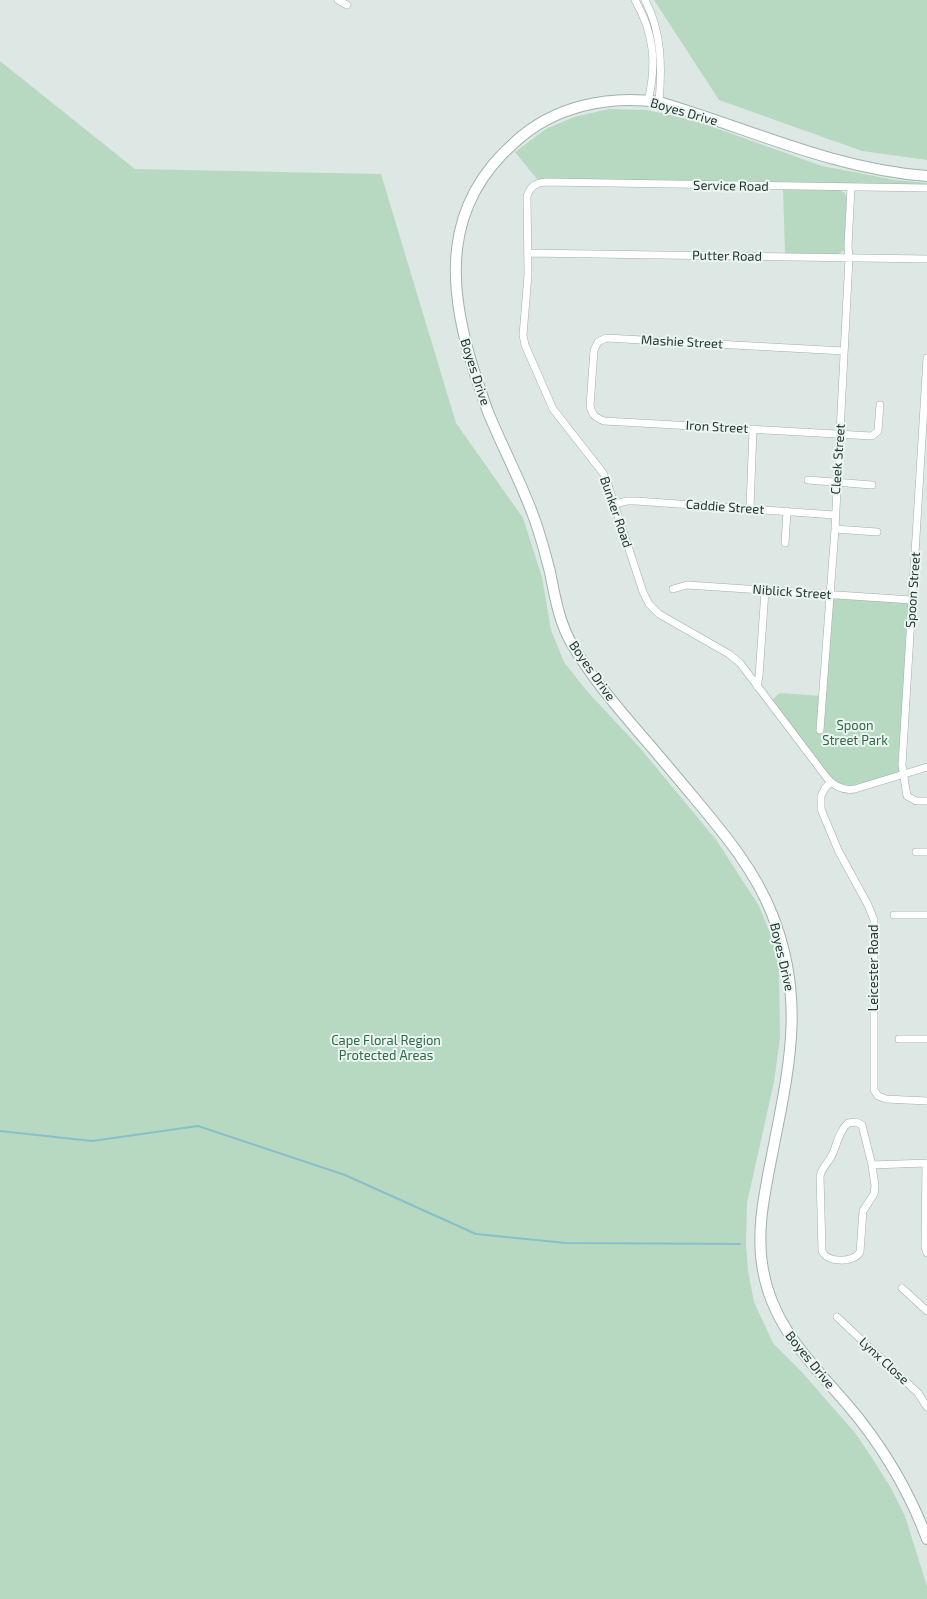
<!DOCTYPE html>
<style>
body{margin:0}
canvas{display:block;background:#dde8e4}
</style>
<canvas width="927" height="1599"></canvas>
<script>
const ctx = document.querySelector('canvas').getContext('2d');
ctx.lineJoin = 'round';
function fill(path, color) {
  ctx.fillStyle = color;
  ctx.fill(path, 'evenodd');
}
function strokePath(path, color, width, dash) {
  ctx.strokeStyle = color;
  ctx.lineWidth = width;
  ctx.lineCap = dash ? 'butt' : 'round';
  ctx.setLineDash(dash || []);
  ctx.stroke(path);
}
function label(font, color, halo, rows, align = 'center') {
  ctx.font = font + ' "Exo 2",sans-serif';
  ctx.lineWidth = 4;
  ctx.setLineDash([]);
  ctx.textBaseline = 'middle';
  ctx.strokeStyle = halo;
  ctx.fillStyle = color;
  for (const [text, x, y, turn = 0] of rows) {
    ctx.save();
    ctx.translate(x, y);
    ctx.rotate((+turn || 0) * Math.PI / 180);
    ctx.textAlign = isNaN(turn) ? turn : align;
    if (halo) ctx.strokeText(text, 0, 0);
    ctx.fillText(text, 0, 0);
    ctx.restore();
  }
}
fill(new Path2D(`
 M 654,0 L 927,0 L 927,160 L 862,151 L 719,100 Z
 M 0,61 L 135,169 L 381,174 L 456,423 L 523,518 L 542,577 L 551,630 L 564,662 L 586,690 L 641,749 L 717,841 L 759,906 L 775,945 L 779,970 L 780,1038 L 774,1082 L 747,1203 L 746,1244 L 748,1271 L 754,1302 L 773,1343 L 801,1371 L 856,1434 L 874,1461 L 891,1488 L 905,1516 L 927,1586 L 927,1599 L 0,1599 Z
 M 609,109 L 647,110 L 693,120 L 822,166 L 895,180 L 927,183 L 927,186 L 537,179 L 515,152 L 546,129 L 574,117 Z
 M 783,189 L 839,190 L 845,193 L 847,199 L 846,246 L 845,250 L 838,254 L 785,253 Z
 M 830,595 L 912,600 L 904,774 L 862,787 L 839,788 L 769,702 L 780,693 L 822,696 Z`), '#b7d9c1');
strokePath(new Path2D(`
 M 0,1131 L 92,1141 L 198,1126 L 345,1175 L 476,1234 L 566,1243 L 740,1244`), '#87c0cb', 2);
const minor = new Path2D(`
 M 338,0 L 347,5
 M 635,0 C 654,33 657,64 648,101
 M 645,0 C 662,32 662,67 659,102
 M 927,188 L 546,182 C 535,183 531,186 527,196 L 528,275 L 523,335 L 525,345 L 553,409 L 603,473 L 608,485 L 643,592 L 649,604 L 659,614 L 729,654 L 740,663 L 827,778 C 834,786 843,791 855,789 L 927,767
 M 528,253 L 927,259
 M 844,351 L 606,338 L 598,342 L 594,350 L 590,406 C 592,415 595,417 604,421 L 872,436 L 878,431 L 880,405
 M 927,358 L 902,765 L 907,796 L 916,801 L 927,801
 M 808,480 L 872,485
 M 615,504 L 627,501 L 636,501 L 835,515
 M 750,508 L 753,429
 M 835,529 L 877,532
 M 785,543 L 787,511
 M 673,589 L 687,585 L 912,600
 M 757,686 L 759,676 L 765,591
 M 820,730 L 835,529 L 849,258 L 848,246 L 851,187
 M 831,782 L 825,788 L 821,796 L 821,809 L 838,850 L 868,905 L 874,920 L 874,1090 L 878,1096 L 886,1099 L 927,1101
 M 916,852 L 927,852
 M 894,915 L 927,915
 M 899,1039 L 927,1039
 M 856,1122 L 862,1125 L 872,1165 L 875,1186 L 874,1194 L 863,1211 L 860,1252 C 854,1263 827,1263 822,1251 L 820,1176 C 822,1168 827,1164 831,1157 C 837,1146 838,1132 848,1123 Z
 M 926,1163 L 925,1247 L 927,1253
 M 872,1165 L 927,1163
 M 902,1288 L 927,1311
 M 837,1317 L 918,1393 L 927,1407`);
const secondary = new Path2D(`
 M 927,176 C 833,169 748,128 659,102 C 608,95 554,106 515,142 C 442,206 447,286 474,371 C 479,385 483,399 488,412 C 502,446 520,480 533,515 C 540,533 545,553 550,572 C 555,597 559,623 573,646 C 591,676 613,702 635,728 C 656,752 676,776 696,800 C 726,836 755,871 772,914 C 807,1001 788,1072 771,1160 C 764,1196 756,1233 763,1270 C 774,1334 822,1372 860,1420 C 888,1456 911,1496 927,1539`);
strokePath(minor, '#a1afab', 8);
strokePath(secondary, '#9db3ac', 12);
strokePath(minor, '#fff', 7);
strokePath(secondary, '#fff', 10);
label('13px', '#203731', '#edf5f2', [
 ["Boyes Drive",684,112,16],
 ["Service Road",731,186,1],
 ["Putter Road",727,256,1],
 ["Mashie Street",682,342,3],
 ["Boyes Drive",475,372,72],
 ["Iron Street",717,427,3],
 ["Cleek Street",838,459,-86],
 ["Caddie Street",725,507,4],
 ["Bunker Road",616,512,71],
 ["Spoon Street",913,590,-86],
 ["Niblick Street",792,592,4],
 ["Boyes Drive",592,671,55],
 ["Boyes Drive",782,957,77],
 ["Leicester Road",874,968,-90],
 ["Boyes Drive",810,1360,51],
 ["Lynx Close",884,1361,43]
]);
label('13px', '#2d6b46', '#edf5f2', [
 ["Spoon",855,726],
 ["Street Park",855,741],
 ["Cape Floral Region",386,1041],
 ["Protected Areas",386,1056]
]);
</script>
